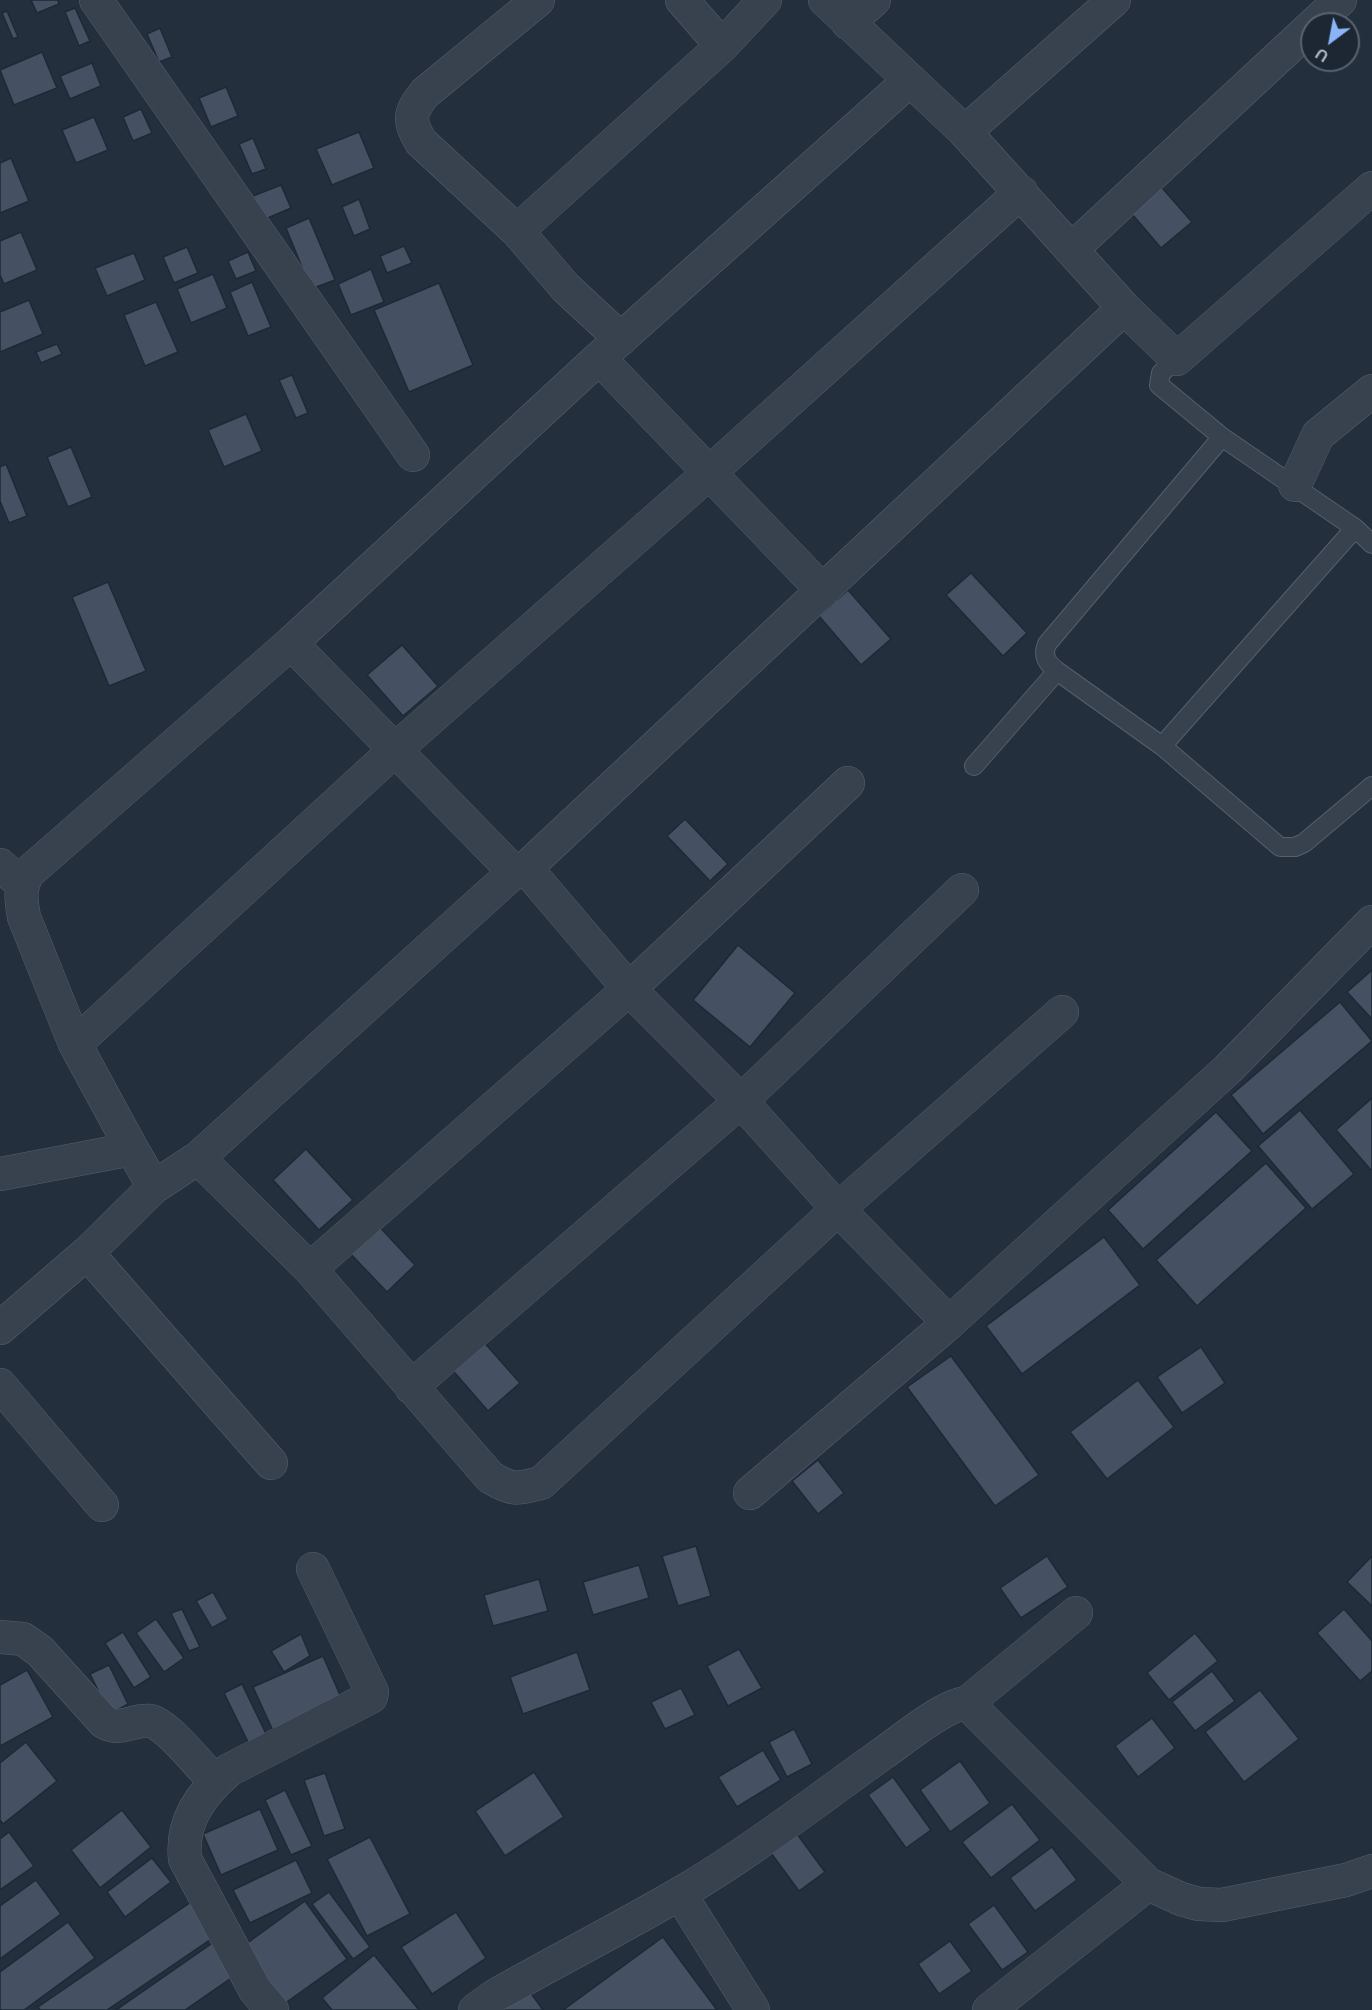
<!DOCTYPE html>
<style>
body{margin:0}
#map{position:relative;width:1372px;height:2010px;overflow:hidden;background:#242f3e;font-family:Lato,sans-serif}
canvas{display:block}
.north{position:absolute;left:1300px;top:12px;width:60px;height:60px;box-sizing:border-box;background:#1d2633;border:2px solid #59626f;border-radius:50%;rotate:212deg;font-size:16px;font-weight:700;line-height:24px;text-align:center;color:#b4bcc9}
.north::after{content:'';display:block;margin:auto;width:21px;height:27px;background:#8ab4f8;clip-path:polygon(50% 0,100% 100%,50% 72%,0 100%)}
</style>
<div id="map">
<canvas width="1372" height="2010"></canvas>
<div class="north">U</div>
</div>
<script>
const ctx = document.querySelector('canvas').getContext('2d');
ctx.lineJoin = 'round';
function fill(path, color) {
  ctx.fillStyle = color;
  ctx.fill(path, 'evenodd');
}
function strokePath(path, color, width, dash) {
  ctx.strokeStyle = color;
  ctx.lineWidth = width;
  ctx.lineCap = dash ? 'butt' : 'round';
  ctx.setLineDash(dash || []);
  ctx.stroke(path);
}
const building = new Path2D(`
 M 31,0 L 58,0 L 59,4 L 37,13 Z
 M 75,8 L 90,41 L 79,46 L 65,12 Z
 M 7,11 L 18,37 L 13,39 L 2,13 Z
 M 160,28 L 172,57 L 159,62 L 147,34 Z
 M 42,52 L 57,88 L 14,105 L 0,70 Z
 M 92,63 L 101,86 L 70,99 L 60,76 Z
 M 226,87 L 238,116 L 211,127 L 199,98 Z
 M 141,109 L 152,133 L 133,141 L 123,117 Z
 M 94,117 L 108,150 L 76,163 L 62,130 Z
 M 359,132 L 374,168 L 332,185 L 316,149 Z
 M 253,138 L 266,169 L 252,174 L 239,144 Z
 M 11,158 L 29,201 L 0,213 L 0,163 Z
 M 1157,182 L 1192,222 L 1161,248 L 1126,207 Z
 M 281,185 L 291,208 L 263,220 L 253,196 Z
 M 359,199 L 370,229 L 354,236 L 342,207 Z
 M 309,218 L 335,280 L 311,289 L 286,228 Z
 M 21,232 L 37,270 L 4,284 L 0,275 L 0,241 Z
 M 404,246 L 412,263 L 387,273 L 380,256 Z
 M 187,247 L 198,273 L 174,283 L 163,257 Z
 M 248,252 L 256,271 L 236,279 L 228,261 Z
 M 134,253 L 145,280 L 107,296 L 95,268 Z
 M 371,269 L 384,302 L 351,315 L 338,284 Z
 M 213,274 L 227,308 L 191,323 L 177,289 Z
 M 252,282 L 271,327 L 248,336 L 230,292 Z
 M 439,283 L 473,365 L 409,392 L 374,310 Z
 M 29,300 L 43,334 L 0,352 L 0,312 Z
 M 156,302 L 178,352 L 145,366 L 124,315 Z
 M 57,344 L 62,354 L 41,363 L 36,352 Z
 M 292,375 L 308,413 L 296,418 L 279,380 Z
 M 246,414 L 262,451 L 224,467 L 208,430 Z
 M 71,447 L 92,497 L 68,507 L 47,457 Z
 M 6,464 L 27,516 L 9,523 L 0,501 L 0,467 Z
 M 971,573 L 1027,633 L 1003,656 L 946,595 Z
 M 108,582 L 146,671 L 109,686 L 72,597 Z
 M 848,590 L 891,639 L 861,665 L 819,616 Z
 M 402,645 L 438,686 L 403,716 L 367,675 Z
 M 685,819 L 728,864 L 710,881 L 667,836 Z
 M 738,945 L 795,993 L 750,1047 L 693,1000 Z
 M 1372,970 L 1372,1019 L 1347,992 Z
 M 1340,1002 L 1372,1041 L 1263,1134 L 1231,1095 Z
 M 1372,1098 L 1372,1169 L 1371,1170 L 1336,1130 Z
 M 1300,1110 L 1354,1174 L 1312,1209 L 1258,1146 Z
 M 1216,1112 L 1252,1151 L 1143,1249 L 1108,1210 Z
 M 306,1149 L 353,1200 L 319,1230 L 273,1180 Z
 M 1266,1163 L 1306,1208 L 1197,1306 L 1156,1260 Z
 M 374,1221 L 415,1265 L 387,1292 L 345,1248 Z
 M 1104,1237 L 1140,1285 L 1022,1374 L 986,1326 Z
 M 481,1339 L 520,1383 L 488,1411 L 449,1366 Z
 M 1201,1347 L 1225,1383 L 1182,1413 L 1157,1377 Z
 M 951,1356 L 1039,1475 L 995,1506 L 907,1387 Z
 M 1138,1380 L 1174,1427 L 1107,1479 L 1070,1432 Z
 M 818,1460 L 844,1493 L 818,1514 L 792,1481 Z
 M 696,1546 L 711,1596 L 678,1606 L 662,1556 Z
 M 1047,1556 L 1068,1587 L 1021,1618 L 1000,1588 Z
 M 1372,1556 L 1372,1606 L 1347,1582 Z
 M 639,1565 L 649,1598 L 593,1615 L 583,1582 Z
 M 539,1579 L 548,1611 L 493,1626 L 484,1595 Z
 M 213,1592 L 228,1619 L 212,1628 L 196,1601 Z
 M 182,1609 L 200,1647 L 189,1651 L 171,1613 Z
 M 1344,1609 L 1372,1641 L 1372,1671 L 1360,1681 L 1317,1633 Z
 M 156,1619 L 184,1658 L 164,1672 L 136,1633 Z
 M 123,1632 L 151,1677 L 134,1688 L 105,1643 Z
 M 1195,1633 L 1218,1661 L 1169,1700 L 1147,1673 Z
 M 301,1634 L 310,1656 L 284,1672 L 271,1651 Z
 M 739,1649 L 762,1688 L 728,1706 L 707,1666 Z
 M 577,1652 L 590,1690 L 523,1714 L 510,1677 Z
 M 323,1656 L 343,1702 L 274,1733 L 253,1687 Z
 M 109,1665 L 128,1704 L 110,1714 L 90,1674 Z
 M 27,1670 L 53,1717 L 0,1746 L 0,1685 Z
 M 1212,1671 L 1235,1701 L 1195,1731 L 1172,1702 Z
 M 242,1684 L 269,1740 L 251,1748 L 224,1693 Z
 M 681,1688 L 695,1715 L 665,1729 L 651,1702 Z
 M 1260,1690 L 1299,1739 L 1244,1782 L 1205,1732 Z
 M 1152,1718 L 1175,1748 L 1138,1777 L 1115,1746 Z
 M 794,1729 L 812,1764 L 787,1777 L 769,1742 Z
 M 26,1742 L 57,1781 L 3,1824 L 0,1820 L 0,1763 Z
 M 763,1750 L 781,1780 L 737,1807 L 718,1777 Z
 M 960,1761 L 990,1803 L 950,1832 L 920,1790 Z
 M 534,1772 L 564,1817 L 505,1856 L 475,1811 Z
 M 325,1773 L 345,1829 L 324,1836 L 304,1780 Z
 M 893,1777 L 931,1830 L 906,1848 L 868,1795 Z
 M 285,1790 L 312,1846 L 291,1855 L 265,1800 Z
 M 1012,1804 L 1040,1840 L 991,1878 L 962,1842 Z
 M 260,1809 L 278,1850 L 221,1875 L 203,1834 Z
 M 122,1810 L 151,1847 L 100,1888 L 71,1850 Z
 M 9,1832 L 34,1866 L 0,1890 L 0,1839 Z
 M 797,1834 L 825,1872 L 799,1891 L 771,1853 Z
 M 370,1837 L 410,1914 L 367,1936 L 327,1859 Z
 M 1052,1847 L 1077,1880 L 1035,1911 L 1010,1878 Z
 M 152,1858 L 171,1882 L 125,1917 L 107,1892 Z
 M 296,1860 L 312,1893 L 250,1923 L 233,1890 Z
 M 36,1880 L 61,1914 L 0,1959 L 0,1906 Z
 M 329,1892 L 370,1947 L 353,1959 L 312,1904 Z
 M 194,1900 L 217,1935 L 107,2010 L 40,2010 L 38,2007 Z
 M 305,1901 L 347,1959 L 284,2004 L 242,1947 Z
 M 994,1905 L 1028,1952 L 1002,1970 L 968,1924 Z
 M 456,1912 L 486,1958 L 432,1994 L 401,1947 Z
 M 68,1922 L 95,1958 L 24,2010 L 0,2010 L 0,1972 Z
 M 663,1937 L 717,2010 L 563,2010 Z
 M 950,1941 L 972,1971 L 939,1994 L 918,1964 Z
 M 214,1942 L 237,1974 L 185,2010 L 116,2010 Z
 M 374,1955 L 419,2010 L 332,2010 L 322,1998 Z
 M 527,1988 L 543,2010 L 497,2010 Z`);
fill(building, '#455162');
strokePath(building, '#1f2835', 1.5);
const lane = new Path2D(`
 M 1177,359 L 1161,373 L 1159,385 L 1222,437 L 1355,528 L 1372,544
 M 1222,437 L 1047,644 C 1042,656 1047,663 1057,671 L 1162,746 L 1280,847 L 1295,847 L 1304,843 L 1372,786
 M 1162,746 L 1355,528
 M 974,766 L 1057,671`);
const street = new Path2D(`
 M 96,0 L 413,455
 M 538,0 L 425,93 C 409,113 408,120 421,142 L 517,231 L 566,288 L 621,339
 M 682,0 L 722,46
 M 825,0 L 965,132 L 1124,308
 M 848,23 L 874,0
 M 1314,24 L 1340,0
 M 965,132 L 1114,0
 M 517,231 L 722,46 L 765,0
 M 1071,250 L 1312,26
 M 599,358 L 823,591
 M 1295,485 L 1318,435 L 1372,391
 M 291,643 L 514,872
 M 0,865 L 22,884
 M 526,868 L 629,989 L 741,1101 L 838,1209 L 949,1323
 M 75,1044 L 396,749 L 709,473 L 1021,192
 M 198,1158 L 310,1269 L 490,1477 C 513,1491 516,1489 541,1483 L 838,1209 L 1062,1012
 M 0,1174 L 132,1149
 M 154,1187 L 132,1149 L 75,1044 L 24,917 C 21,900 19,889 28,873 L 291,643 L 599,358 L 910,80
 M 87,1253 L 271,1463
 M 310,1269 L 629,989 L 848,783
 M 0,1328 L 87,1253 L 154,1187 L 198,1158 L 514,872 L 526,868 L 1124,308 L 1177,359 L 1372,188
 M 0,1385 L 102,1505
 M 411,1387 L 741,1101 L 962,890
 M 750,1493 L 949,1323 L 1228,1069 L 1372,922
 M 0,1637 L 23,1639 L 40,1651 L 104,1722 C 120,1732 133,1719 150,1721 C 165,1722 203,1769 215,1782
 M 967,1703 L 1076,1613
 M 680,1894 L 753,2010
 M 272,2010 L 255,1990 L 185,1859 C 181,1821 201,1794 229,1770 L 371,1697 L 372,1692 L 313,1569
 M 475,2010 L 496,1995 C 556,1961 619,1929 679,1894 C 748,1854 816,1801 882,1754 C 901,1741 945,1704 967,1703 L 1148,1884 L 1181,1899 L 1199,1904 L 1222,1905 L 1346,1880 L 1372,1871
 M 989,2010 L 1148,1884`);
strokePath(lane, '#565f6c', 20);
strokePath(street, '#565f6c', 34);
strokePath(lane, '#38414e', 18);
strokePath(street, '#38414e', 33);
</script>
